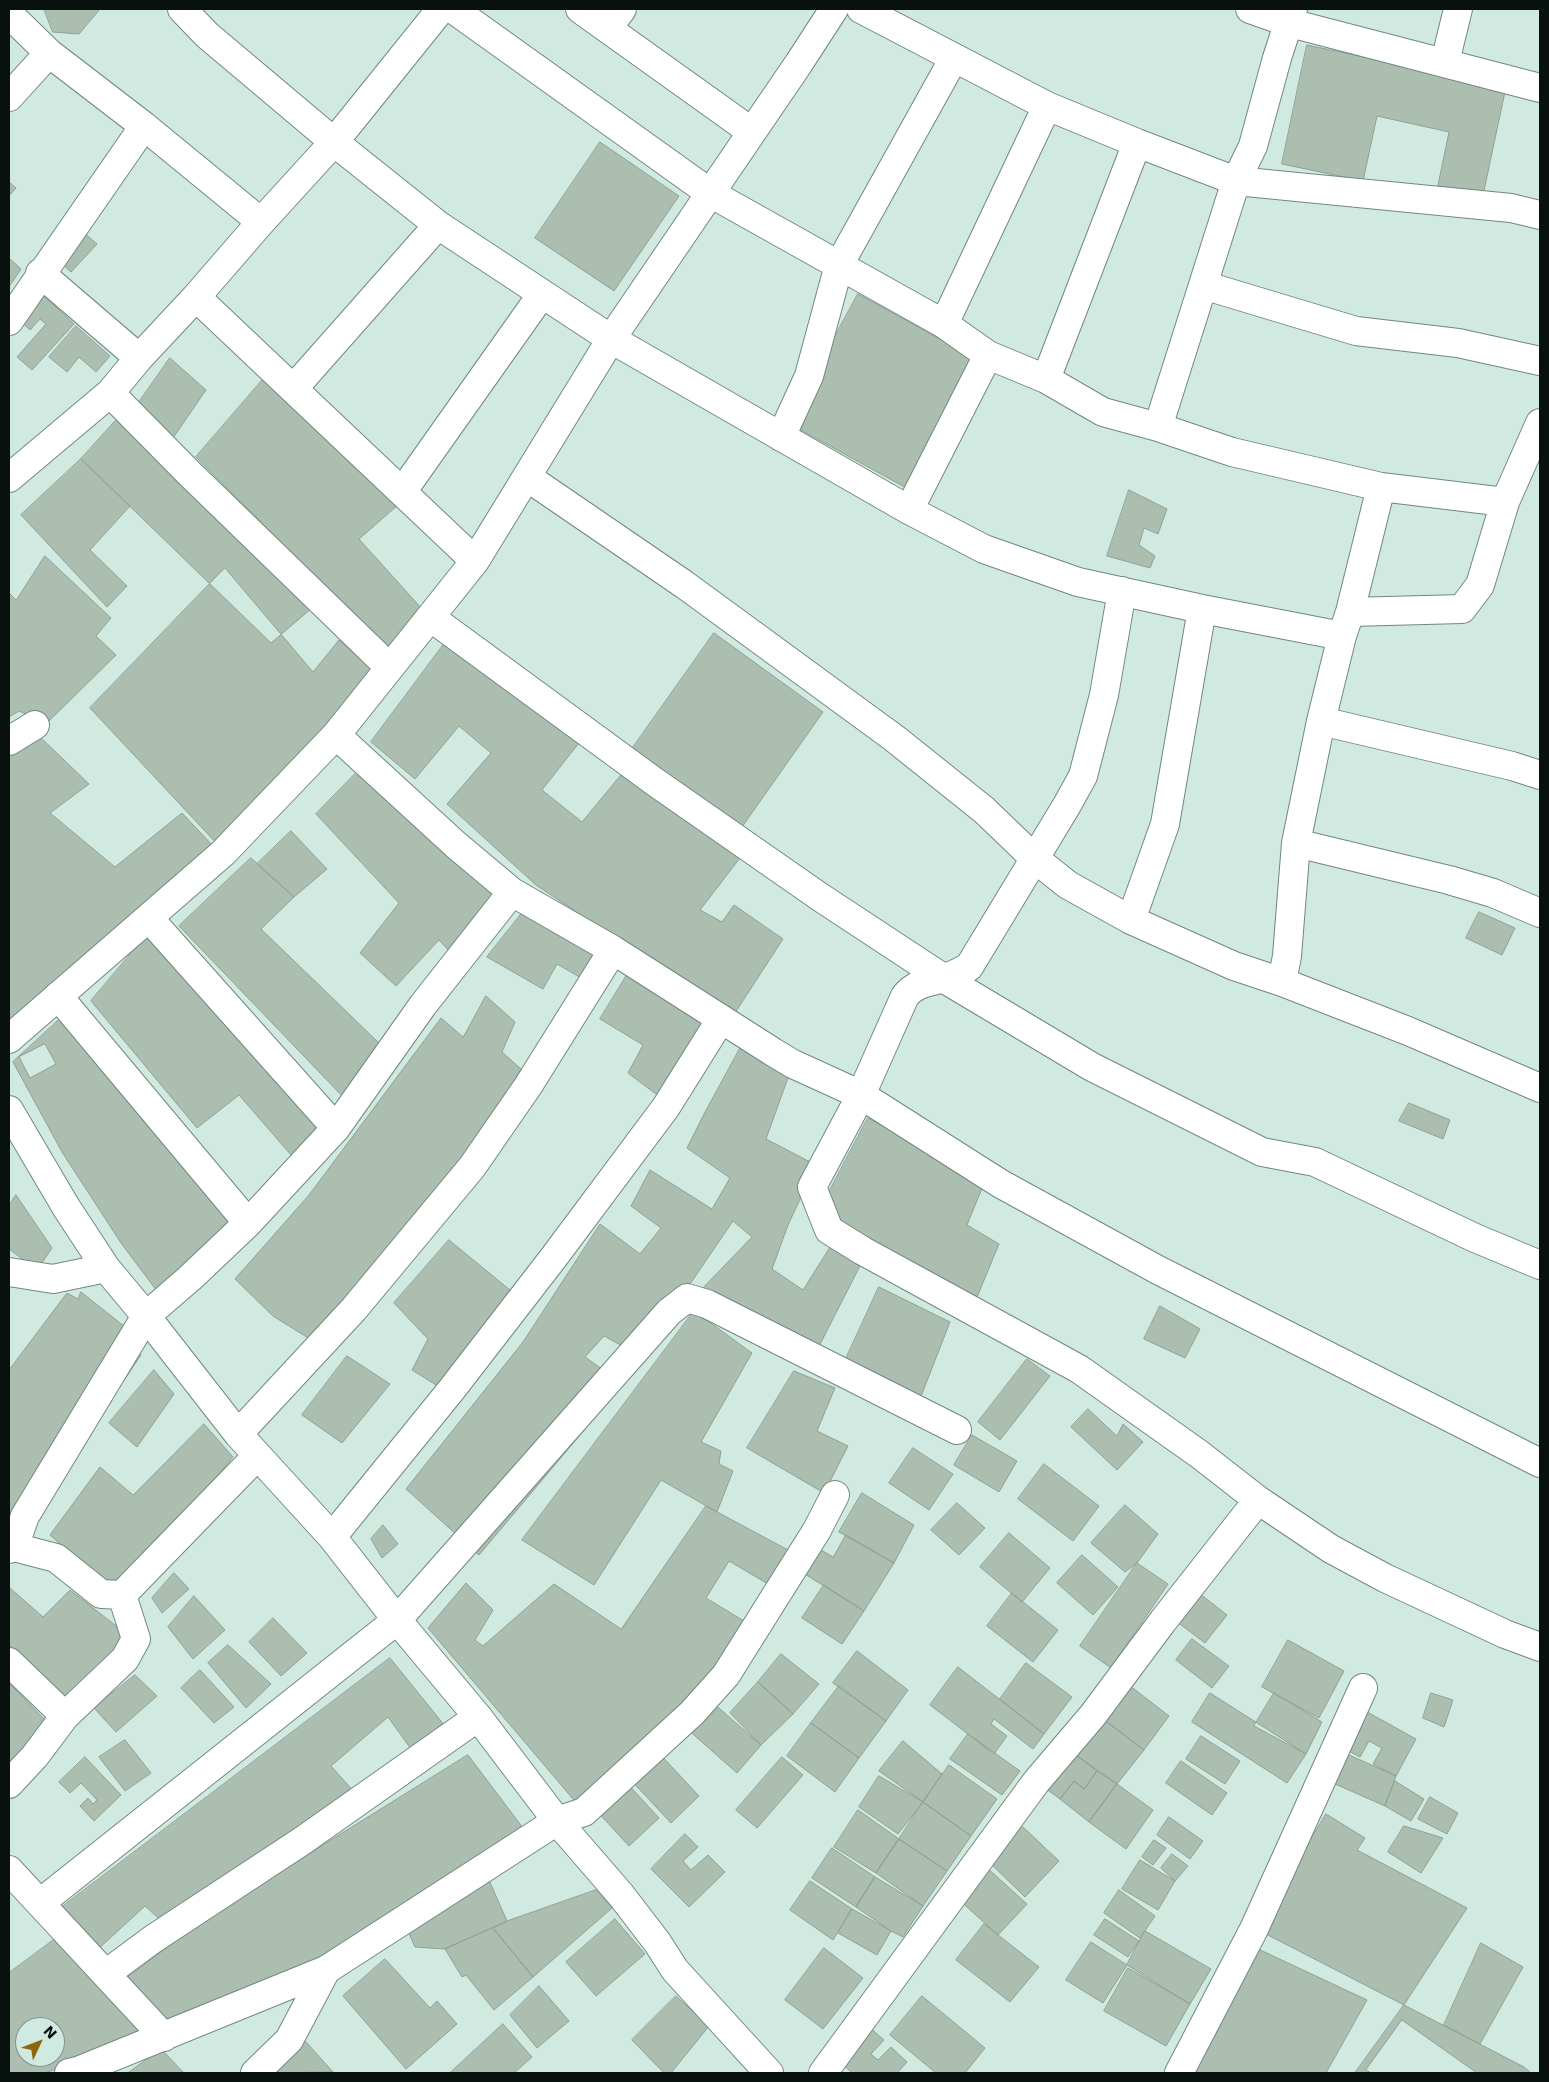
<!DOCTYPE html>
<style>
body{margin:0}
#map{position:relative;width:1549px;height:2082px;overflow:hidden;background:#d1eae1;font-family:"DejaVu Sans",sans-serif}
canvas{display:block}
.frame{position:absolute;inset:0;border:10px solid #09110f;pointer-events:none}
.north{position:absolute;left:15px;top:2017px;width:50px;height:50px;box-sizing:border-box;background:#d1eae1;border:1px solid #81938d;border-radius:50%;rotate:47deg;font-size:14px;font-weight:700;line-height:20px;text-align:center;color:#09110f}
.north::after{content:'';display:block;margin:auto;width:18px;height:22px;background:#90650d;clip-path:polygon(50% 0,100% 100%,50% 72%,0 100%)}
</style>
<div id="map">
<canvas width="1549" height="2082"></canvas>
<div class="frame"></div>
<div class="north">N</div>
</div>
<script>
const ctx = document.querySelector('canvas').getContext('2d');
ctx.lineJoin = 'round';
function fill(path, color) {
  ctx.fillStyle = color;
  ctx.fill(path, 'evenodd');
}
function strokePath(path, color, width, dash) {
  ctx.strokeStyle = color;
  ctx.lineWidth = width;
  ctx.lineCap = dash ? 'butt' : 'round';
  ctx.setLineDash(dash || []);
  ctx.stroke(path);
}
const building = new Path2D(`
 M 44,9 L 100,9 L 79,34 L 53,32 Z
 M 1307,45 L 1506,87 L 1482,200 L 1437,190 L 1449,132 L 1377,116 L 1363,181 L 1282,164 Z
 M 600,142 L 679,196 L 614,291 L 535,238 Z
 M 9,182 L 16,188 L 9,196 Z
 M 82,231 L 97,244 L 71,272 L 56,259 Z
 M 9,258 L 21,269 L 9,287 Z
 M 39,291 L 74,324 L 32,370 L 17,357 L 46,324 L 40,319 L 30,330 L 16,317 Z
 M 858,294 L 980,361 L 910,490 L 788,423 Z
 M 76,326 L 110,356 L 96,372 L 79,357 L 67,372 L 49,357 Z
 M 170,358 L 206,390 L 173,438 L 137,405 Z
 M 265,377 L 398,505 L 359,539 L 422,609 L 391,654 L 196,457 Z
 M 118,418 L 312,608 L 271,643 L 81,459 Z
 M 81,459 L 130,506 L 90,550 L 127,586 L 107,607 L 21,515 Z
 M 1129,490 L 1167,509 L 1158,534 L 1144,528 L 1139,545 L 1155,556 L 1150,568 L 1107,556 Z
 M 45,556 L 111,618 L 96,636 L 116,655 L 47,723 L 19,711 L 9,717 L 9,593 L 16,600 Z
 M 225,568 L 313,672 L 339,640 L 373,670 L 319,742 L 219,846 L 90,708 Z
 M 714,633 L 823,712 L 737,834 L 627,756 Z
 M 447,640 L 582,739 L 542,790 L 582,822 L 625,770 L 743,854 L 700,910 L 722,922 L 734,905 L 783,939 L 733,1016 L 536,885 L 447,804 L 491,753 L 459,726 L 415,779 L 371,742 Z
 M 38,735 L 89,784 L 50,813 L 115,867 L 182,813 L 214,847 L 9,1023 L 9,754 Z
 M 359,770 L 438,847 L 496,894 L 452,954 L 439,940 L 396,986 L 360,953 L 399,903 L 316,814 Z
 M 291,831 L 327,869 L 294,897 L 257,864 Z
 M 251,858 L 294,897 L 261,929 L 381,1045 L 346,1100 L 179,926 Z
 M 526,908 L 598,953 L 583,979 L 557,964 L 543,989 L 487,957 Z
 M 1479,912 L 1515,928 L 1502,955 L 1466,938 Z
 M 155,925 L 327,1118 L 292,1156 L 239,1095 L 197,1128 L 91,1001 Z
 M 630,970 L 707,1020 L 660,1097 L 628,1073 L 643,1045 L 600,1019 Z
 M 486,996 L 515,1022 L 502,1052 L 521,1069 L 482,1135 L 313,1341 L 273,1316 L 235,1279 L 309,1195 L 441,1018 L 463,1037 Z
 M 62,1017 L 234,1221 L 157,1291 L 121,1243 L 62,1152 L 13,1062 Z
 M 743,1043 L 793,1064 L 766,1139 L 816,1165 L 788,1225 L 772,1269 L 803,1290 L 832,1244 L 862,1262 L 813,1358 L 697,1294 L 752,1237 L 733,1221 L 641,1356 L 604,1336 L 585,1357 L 623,1384 L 479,1555 L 406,1489 L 523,1342 L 600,1224 L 640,1254 L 661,1228 L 631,1206 L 650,1170 L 712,1209 L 730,1178 L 687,1148 L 704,1114 Z
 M 45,1044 L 56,1064 L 30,1078 L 19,1057 Z
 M 1409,1103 L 1450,1120 L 1443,1139 L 1399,1121 Z
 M 868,1118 L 985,1181 L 967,1225 L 999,1244 L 975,1302 L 818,1213 Z
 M 16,1195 L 52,1248 L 37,1270 L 9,1249 L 9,1206 Z
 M 449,1240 L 510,1290 L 441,1388 L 412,1370 L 428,1339 L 394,1303 Z
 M 879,1287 L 950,1322 L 918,1404 L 843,1365 Z
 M 81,1292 L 129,1330 L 122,1344 L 141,1355 L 9,1551 L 9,1370 L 67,1293 L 78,1299 Z
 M 1160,1306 L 1200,1329 L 1185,1358 L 1144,1339 Z
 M 694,1311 L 752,1353 L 701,1442 L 721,1451 L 719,1464 L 733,1471 L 717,1512 L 661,1480 L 594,1585 L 522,1540 Z
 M 347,1356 L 390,1384 L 342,1443 L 302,1415 Z
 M 1027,1359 L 1050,1376 L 1000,1440 L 978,1422 Z
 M 154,1370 L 174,1394 L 137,1447 L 109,1423 Z
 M 794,1371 L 835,1388 L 817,1431 L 848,1446 L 824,1493 L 747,1448 Z
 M 1088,1409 L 1117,1436 L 1123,1424 L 1143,1442 L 1117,1470 L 1071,1427 Z
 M 204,1424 L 233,1457 L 119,1596 L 50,1535 L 100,1467 L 133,1495 Z
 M 972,1435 L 1017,1461 L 999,1492 L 954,1465 Z
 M 913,1448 L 953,1474 L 929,1510 L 889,1483 Z
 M 1044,1464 L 1099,1506 L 1073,1541 L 1018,1499 Z
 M 862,1493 L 914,1525 L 894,1563 L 839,1532 Z
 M 957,1503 L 985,1528 L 959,1555 L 931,1530 Z
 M 1125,1505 L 1158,1534 L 1137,1563 L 1125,1572 L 1091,1543 Z
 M 706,1506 L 788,1550 L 768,1584 L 729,1561 L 706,1598 L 744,1621 L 700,1690 L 584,1812 L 428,1628 L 466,1583 L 493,1610 L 475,1640 L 483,1646 L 554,1584 L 621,1629 Z
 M 383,1525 L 398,1544 L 382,1558 L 371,1539 Z
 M 1009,1533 L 1050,1568 L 1022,1602 L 980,1567 Z
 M 846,1535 L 894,1563 L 864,1611 L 800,1571 L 814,1546 L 833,1557 Z
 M 1082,1555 L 1118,1587 L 1093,1615 L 1057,1583 Z
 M 1137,1563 L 1168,1584 L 1111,1668 L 1080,1646 Z
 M 174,1573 L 189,1589 L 162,1613 L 152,1598 Z
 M 824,1585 L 864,1611 L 842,1644 L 802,1618 Z
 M 10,1588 L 43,1617 L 70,1590 L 129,1636 L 72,1704 L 9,1645 Z
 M 1195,1590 L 1227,1615 L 1205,1643 L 1172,1618 Z
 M 1012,1593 L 1058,1630 L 1033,1662 L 987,1626 Z
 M 194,1596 L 225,1630 L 193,1659 L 168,1627 Z
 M 273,1618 L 307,1653 L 281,1676 L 249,1642 Z
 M 1192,1639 L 1229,1666 L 1212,1688 L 1176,1660 Z
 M 1288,1640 L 1344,1671 L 1319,1718 L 1262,1687 Z
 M 228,1645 L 271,1684 L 246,1708 L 208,1663 Z
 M 857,1651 L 908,1690 L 886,1721 L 833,1683 Z
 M 781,1654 L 819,1684 L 793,1714 L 758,1682 Z
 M 390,1658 L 449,1731 L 416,1756 L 388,1717 L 331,1766 L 357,1795 L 166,1925 L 145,1906 L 96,1951 L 58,1910 Z
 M 1026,1663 L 1072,1697 L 1044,1734 L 1000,1699 Z
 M 958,1667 L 1044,1734 L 1033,1749 L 994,1719 L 991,1724 L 1007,1736 L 994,1754 L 930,1705 Z
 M 200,1670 L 234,1707 L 214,1723 L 181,1688 Z
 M 135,1675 L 157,1696 L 116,1732 L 94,1708 Z
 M 758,1682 L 793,1714 L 761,1745 L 730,1713 Z
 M 1125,1682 L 1169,1716 L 1144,1750 L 1099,1716 Z
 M 9,1683 L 50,1725 L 9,1773 Z
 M 839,1686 L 886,1721 L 859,1758 L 811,1723 Z
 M 1210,1693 L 1306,1754 L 1287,1783 L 1192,1722 Z
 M 1274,1693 L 1322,1722 L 1306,1754 L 1254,1726 Z
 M 1431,1693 L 1453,1700 L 1444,1727 L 1423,1718 Z
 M 711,1701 L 761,1745 L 737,1773 L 686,1728 Z
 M 1360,1708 L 1416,1739 L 1396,1776 L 1373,1764 L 1382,1748 L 1369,1741 L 1360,1757 L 1339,1746 Z
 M 1099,1716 L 1144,1750 L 1117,1784 L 1073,1753 Z
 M 811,1723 L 859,1758 L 835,1792 L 787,1756 Z
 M 968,1734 L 1020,1771 L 1002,1795 L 950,1759 Z
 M 1201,1736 L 1240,1761 L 1225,1784 L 1186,1759 Z
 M 125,1740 L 151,1773 L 125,1791 L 99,1757 Z
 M 903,1741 L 942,1774 L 923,1802 L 879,1771 Z
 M 657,1751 L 699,1796 L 671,1823 L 628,1777 Z
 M 1340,1751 L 1396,1776 L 1385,1806 L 1326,1780 Z
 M 1073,1753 L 1097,1771 L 1084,1789 L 1074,1781 L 1060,1799 L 1045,1788 Z
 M 468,1755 L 523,1828 L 391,1919 L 253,1992 L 163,2021 L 126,1978 L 177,1940 L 302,1858 Z
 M 85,1757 L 121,1795 L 94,1821 L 80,1806 L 88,1798 L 93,1804 L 97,1800 L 81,1783 L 70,1793 L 59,1782 Z
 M 782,1757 L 803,1775 L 757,1828 L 736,1810 Z
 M 1181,1761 L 1227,1793 L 1212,1815 L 1166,1783 Z
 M 949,1765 L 997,1799 L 971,1836 L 923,1802 Z
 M 1097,1771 L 1117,1784 L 1089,1822 L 1060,1799 L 1074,1781 L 1084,1789 Z
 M 879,1776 L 923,1802 L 898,1834 L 859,1807 Z
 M 625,1781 L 659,1818 L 629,1846 L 595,1809 Z
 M 1395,1781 L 1424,1799 L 1411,1821 L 1385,1806 Z
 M 1117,1784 L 1153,1810 L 1126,1849 L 1089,1822 Z
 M 1430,1797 L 1458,1813 L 1447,1834 L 1418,1819 Z
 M 923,1802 L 971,1836 L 947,1871 L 899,1839 Z
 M 858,1810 L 899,1839 L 876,1873 L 834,1847 Z
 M 1326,1814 L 1365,1838 L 1357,1850 L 1467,1908 L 1404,2005 L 1258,1930 Z
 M 1169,1817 L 1203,1841 L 1190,1859 L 1157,1835 Z
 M 1404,1826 L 1443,1838 L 1421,1873 L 1388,1852 Z
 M 1023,1827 L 1059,1861 L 1025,1897 L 989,1862 Z
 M 685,1834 L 698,1847 L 683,1861 L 691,1870 L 708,1855 L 725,1872 L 689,1907 L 651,1869 Z
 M 899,1839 L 947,1871 L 923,1906 L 876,1873 Z
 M 1154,1840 L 1166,1848 L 1153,1865 L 1142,1857 Z
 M 832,1848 L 875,1877 L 856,1907 L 812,1878 Z
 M 1172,1854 L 1188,1866 L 1175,1881 L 1161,1868 Z
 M 1140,1860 L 1175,1881 L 1158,1910 L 1122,1889 Z
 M 985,1866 L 1027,1904 L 998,1935 L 957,1898 Z
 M 875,1877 L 923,1906 L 903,1937 L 891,1931 L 856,1907 Z
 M 489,1880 L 507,1921 L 445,1949 L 415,1947 L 407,1929 Z
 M 810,1881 L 852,1909 L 833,1940 L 790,1910 Z
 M 596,1890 L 612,1908 L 533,1977 L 493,1928 L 507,1921 Z
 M 1119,1890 L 1155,1916 L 1140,1938 L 1104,1913 Z
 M 852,1909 L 891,1931 L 877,1955 L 838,1933 Z
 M 615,1919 L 645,1954 L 596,1996 L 566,1962 Z
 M 1105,1919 L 1139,1941 L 1128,1957 L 1094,1935 Z
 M 984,1924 L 1039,1967 L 1010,2002 L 956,1960 Z
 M 493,1928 L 533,1977 L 494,2010 L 466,1975 L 462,1977 L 445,1949 Z
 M 1145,1931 L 1211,1969 L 1190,2004 L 1127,1965 Z
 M 63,1933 L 156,2035 L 45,2073 L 9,2073 L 9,1973 ZM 25,2027 L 55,2027 L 55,2057 L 25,2057 Z
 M 1091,1942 L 1127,1965 L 1103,2003 L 1066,1980 Z
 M 1481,1943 L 1523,1967 L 1480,2044 L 1444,2025 Z
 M 824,1948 L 863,1978 L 823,2029 L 785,2000 Z
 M 1256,1948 L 1367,2000 L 1326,2073 L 1188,2073 Z
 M 385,1959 L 430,2008 L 437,2001 L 457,2024 L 406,2069 L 343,1996 Z
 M 1128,1968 L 1190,2004 L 1166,2046 L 1104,2011 Z
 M 539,1986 L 569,2021 L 537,2048 L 510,2015 Z
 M 676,1996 L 709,2026 L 671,2073 L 664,2073 L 632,2040 Z
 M 922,1996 L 985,2048 L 965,2073 L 936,2073 L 890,2035 Z
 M 1404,2005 L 1524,2067 L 1531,2073 L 1355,2073 Z
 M 1402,2020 L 1477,2073 L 1371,2073 L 1366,2070 Z
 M 503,2024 L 532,2057 L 514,2073 L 450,2073 Z
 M 868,2026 L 884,2040 L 871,2054 L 878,2060 L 891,2047 L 907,2062 L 897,2073 L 852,2073 L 838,2060 Z
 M 298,2033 L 333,2072 L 253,2073 Z
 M 161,2049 L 184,2073 L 128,2073 Z`);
fill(building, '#abbeb0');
strokePath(building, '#8ea193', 1);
const minor = new Path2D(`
 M 182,9 L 207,35 L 334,142 L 438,225 L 611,339 L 909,510 L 984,549 L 1078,582 L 1202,609 L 1342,636
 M 453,9 L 710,193 L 944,324 L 988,355 L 1046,379 L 1103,412 L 1158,427 L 1232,452 L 1381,487 L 1505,502
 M 580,9 L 752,132
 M 861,9 L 1047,106 L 1137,143 L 1236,181 L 1511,208 L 1540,215
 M 1250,9 L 1290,23 L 1540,88
 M 9,14 L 49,53 L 144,126 L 261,222
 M 608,28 L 622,9
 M 1445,62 L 1458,9
 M 9,97 L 49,53
 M 40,273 L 139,358
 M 1203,285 L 1356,331 L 1458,343 L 1540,361
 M 196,297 L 475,561
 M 9,321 L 144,126
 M 944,324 L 1047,106
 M 1046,379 L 1137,143
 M 293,389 L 438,225
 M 110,393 L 189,473 L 389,667
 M 1158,427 L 1236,181 L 1253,146 L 1277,58 L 1293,9
 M 781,437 L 809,376 L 839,265 L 954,58
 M 527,477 L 685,585 L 894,738 L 984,810 L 1034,858 L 1068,885 L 1131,920 L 1234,966 L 1282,982 L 1408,1031 L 1540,1088
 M 9,478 L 110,393 L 139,358 L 196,297 L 261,222 L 334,142 L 441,9
 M 402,492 L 542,294
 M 909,510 L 988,355
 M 1122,591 L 1104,695 L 1083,776 L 1067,805 L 969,967 C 961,971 953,976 944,978 C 928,983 917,982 905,996 L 861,1095 L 812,1187 L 829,1230 L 863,1251 L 1079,1369 L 1199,1454 L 1258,1500 L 1331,1549 L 1385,1578 L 1505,1634 L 1540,1647
 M 1350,612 L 1381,487
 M 430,617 L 655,782 L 820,897 L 943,978 L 1092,1067 L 1262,1152 L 1315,1162 L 1475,1238 L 1540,1265
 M 1321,721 L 1512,766 L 1540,775
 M 336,735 L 456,845 L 512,892 L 613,950 L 773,1052 L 793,1064 L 861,1095 L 1001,1184 L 1158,1270 L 1540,1463
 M 9,741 L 35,725
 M 1296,843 L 1449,880 L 1493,893 L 1540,913
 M 1131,920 L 1165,824 L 1202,609
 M 146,922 L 155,925 L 336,1128
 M 1282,982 L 1287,956 L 1296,843 L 1321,721 L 1342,636 L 1350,612 L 1462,609 L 1480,585 L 1505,502 L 1540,423
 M 58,996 L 248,1223
 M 9,1039 L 223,853 L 336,735 L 475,561 L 611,339 L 799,63 L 834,9
 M 9,1110 L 66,1207 L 106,1268 L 146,1316 L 238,1434 L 332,1537 L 397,1620 L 478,1717 L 557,1821 L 621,1895 L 657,1942 L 675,1970 L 769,2073
 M 9,1272 L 53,1279 L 106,1268
 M 238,1434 L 354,1309 L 472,1167 L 528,1086 L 613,950
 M 332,1537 L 452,1389 L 554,1257 L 666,1107 L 721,1019
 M 14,1547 L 25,1516 L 146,1316 L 190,1278 L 248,1223 L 336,1128 L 423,1005 L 512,892
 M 9,1549 L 14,1547 L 56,1558 L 101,1594 L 122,1595 L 257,1456
 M 9,1662 L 65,1716
 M 9,1784 L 35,1756 L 65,1716 L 125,1659 L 136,1639 L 122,1595
 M 9,1870 L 164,2037
 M 40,1903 L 397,1620 L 669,1312 L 687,1298 L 707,1304 L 957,1430
 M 107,1973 L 153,1939 L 302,1841 L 478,1717
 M 69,2073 L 78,2071 L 326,1970 L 557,1821 L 584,1812 L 692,1713 L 726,1675 L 817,1530 L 835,1495
 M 255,2073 L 289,2040 L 326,1970
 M 823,2073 L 1036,1782 L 1093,1715 L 1163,1621 L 1258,1500
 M 1179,2073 L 1254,1929 L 1363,1688`);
strokePath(minor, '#718880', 30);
strokePath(minor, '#fff', 28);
</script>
